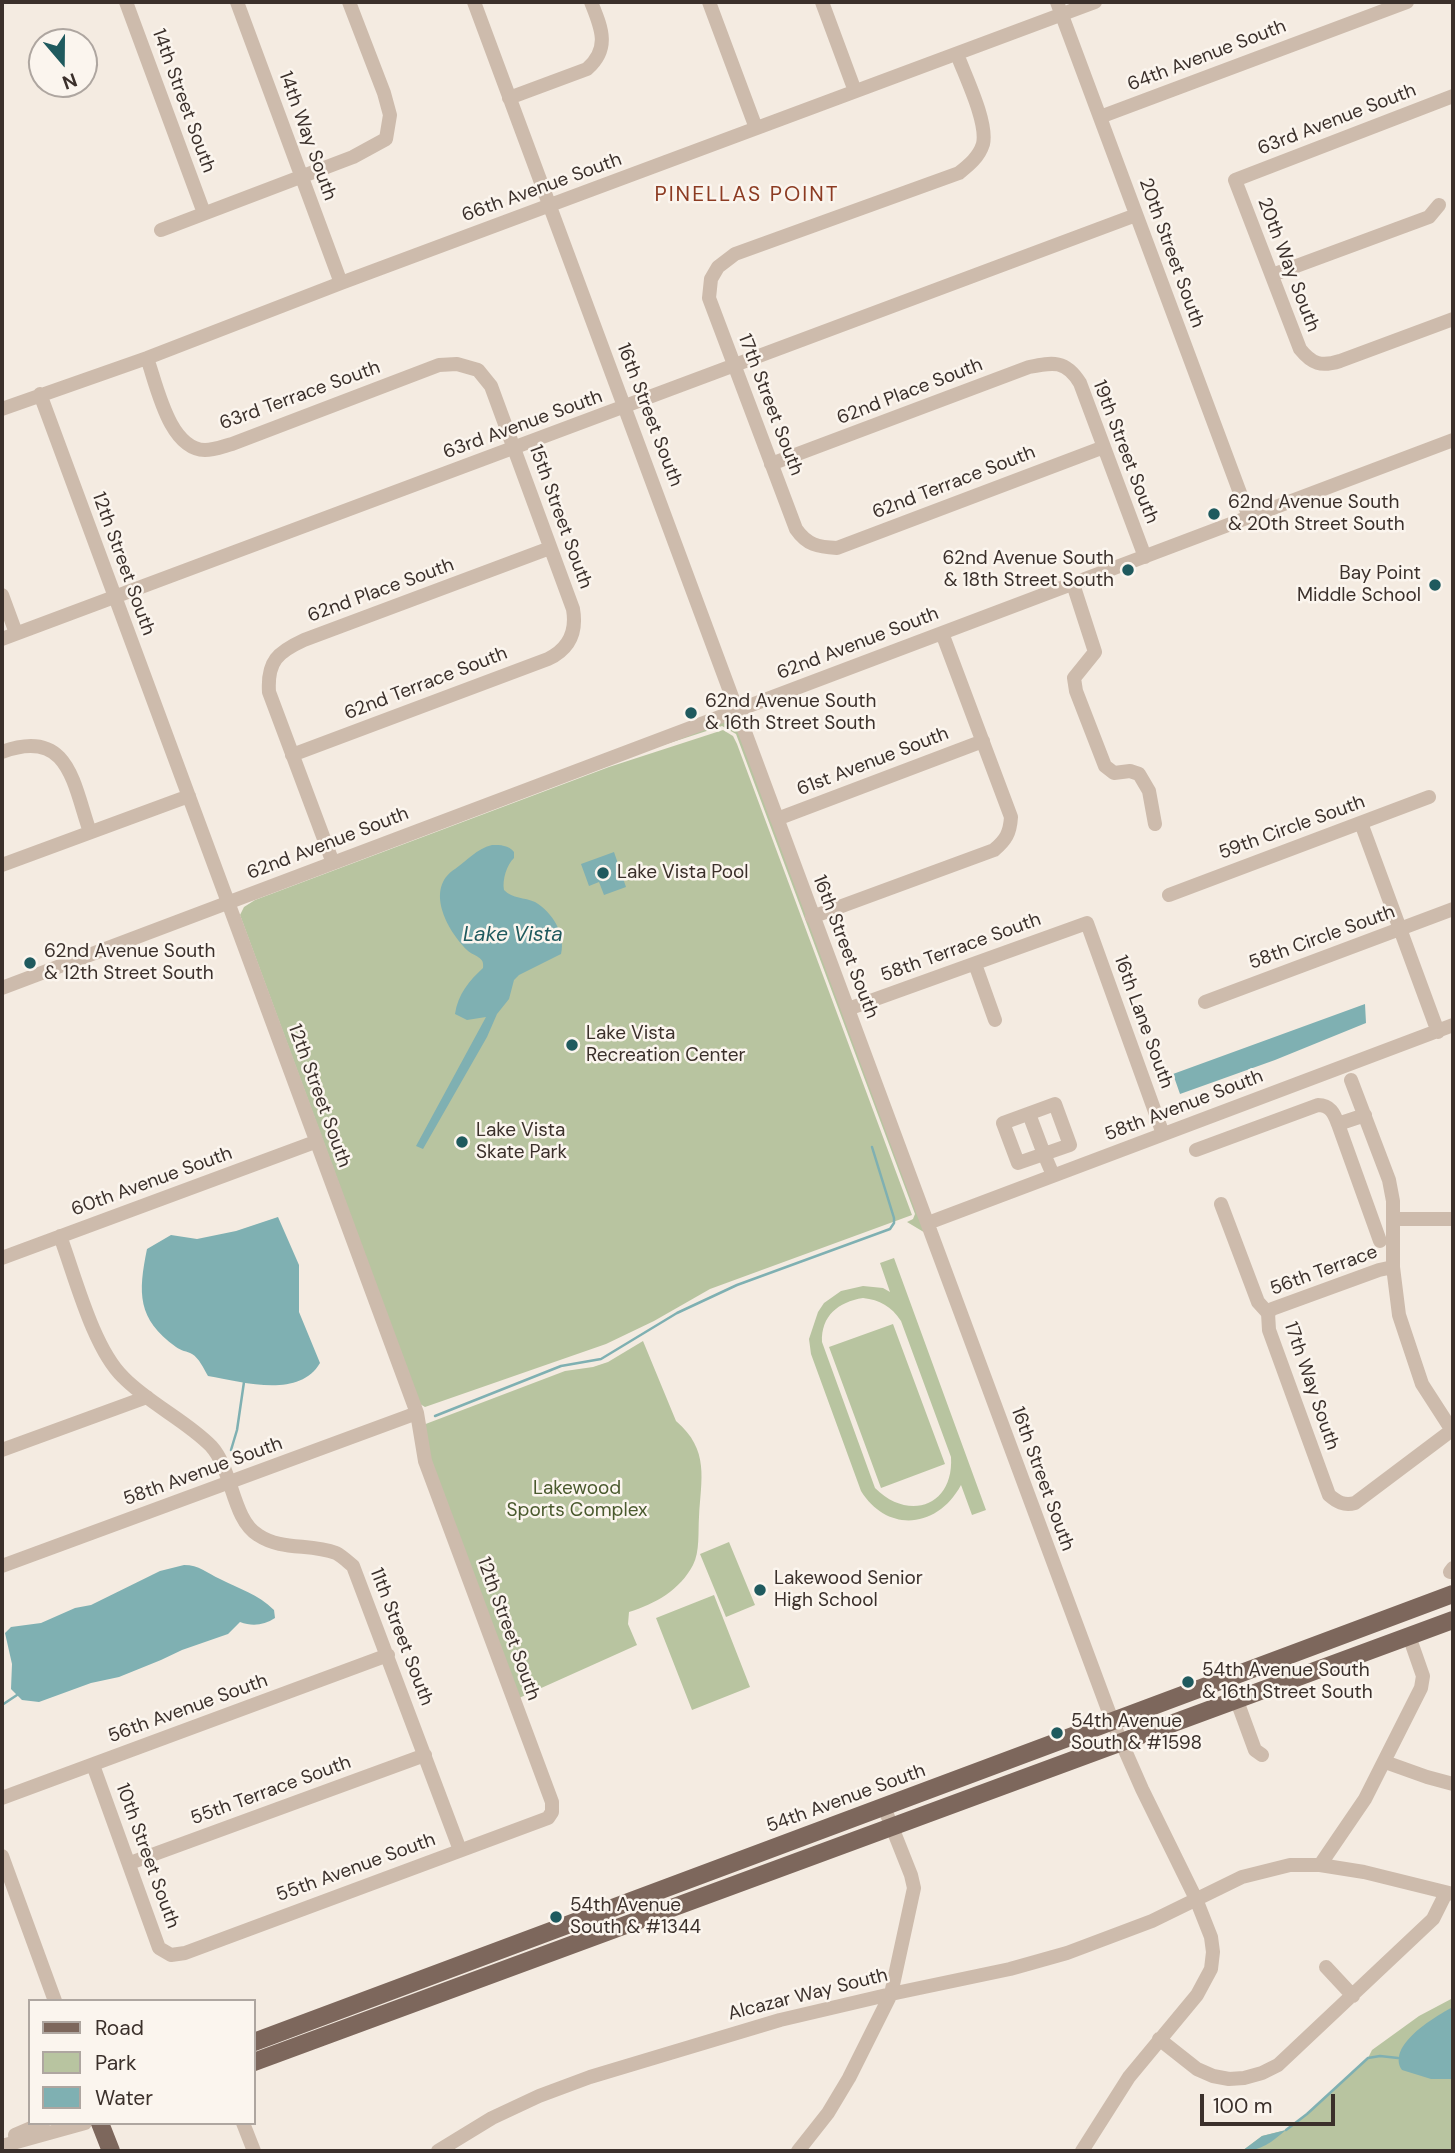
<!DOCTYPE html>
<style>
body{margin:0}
#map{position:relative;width:1455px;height:2153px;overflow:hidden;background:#f4ebe1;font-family:"DM Sans",sans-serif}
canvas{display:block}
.frame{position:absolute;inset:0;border:4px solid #3b302b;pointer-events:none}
.legend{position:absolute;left:28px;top:1999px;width:228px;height:126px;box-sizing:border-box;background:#fbf5ee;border:2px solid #aea6a0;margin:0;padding:9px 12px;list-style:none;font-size:21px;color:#3b302b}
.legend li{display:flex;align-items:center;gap:14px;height:35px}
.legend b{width:35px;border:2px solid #aea6a0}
.north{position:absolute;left:28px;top:28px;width:70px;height:70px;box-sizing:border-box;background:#fbf5ee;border:2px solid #aea6a0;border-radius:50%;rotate:160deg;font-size:19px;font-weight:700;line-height:28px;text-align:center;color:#3b302b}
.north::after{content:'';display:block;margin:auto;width:24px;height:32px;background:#1f5a5e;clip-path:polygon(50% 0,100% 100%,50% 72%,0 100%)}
.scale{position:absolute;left:1200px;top:2094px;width:135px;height:32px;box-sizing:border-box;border:4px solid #3b302b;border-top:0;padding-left:9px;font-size:21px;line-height:24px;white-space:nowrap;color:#3b302b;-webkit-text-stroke:5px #fbf5ee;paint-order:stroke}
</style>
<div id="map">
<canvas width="1455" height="2153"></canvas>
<div class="frame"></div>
<ul class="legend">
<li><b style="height:9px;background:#7d675c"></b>Road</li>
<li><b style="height:19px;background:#b8c4a0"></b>Park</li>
<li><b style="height:19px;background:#7fb0b2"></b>Water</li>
</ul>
<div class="north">N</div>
<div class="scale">100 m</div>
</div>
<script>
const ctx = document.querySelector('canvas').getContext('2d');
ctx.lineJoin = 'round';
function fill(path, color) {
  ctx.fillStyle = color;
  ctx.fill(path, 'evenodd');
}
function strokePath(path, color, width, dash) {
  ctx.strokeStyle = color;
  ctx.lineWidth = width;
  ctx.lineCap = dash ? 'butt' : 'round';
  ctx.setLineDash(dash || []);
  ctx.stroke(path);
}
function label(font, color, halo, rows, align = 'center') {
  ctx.font = font + ' "DM Sans",sans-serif';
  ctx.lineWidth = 5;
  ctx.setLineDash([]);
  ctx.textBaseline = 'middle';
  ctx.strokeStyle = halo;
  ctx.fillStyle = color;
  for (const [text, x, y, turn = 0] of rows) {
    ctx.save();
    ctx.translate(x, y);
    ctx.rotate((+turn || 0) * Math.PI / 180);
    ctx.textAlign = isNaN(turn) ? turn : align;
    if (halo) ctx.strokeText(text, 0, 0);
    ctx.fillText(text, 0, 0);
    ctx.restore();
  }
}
fill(new Path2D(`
 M 735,717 L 927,1234 L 907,1222 L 913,1219 L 915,1214 L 736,734 L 722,726 L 642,752 Z
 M 723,730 L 733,736 L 737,744 L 912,1215 L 710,1289 L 654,1321 L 606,1344 L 425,1407 L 420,1404 L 240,915 L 244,907 L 255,900 L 609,767 Z
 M 894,1258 L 986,1510 L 972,1515 L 961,1485 C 938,1528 888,1534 861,1491 L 811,1354 L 809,1339 L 818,1312 L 824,1303 L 841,1291 L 863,1286 L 883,1288 L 890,1292 L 880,1263 ZM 863,1298 C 880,1300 891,1306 901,1321 L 951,1457 C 954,1506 909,1522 875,1488 L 822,1342 C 821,1316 838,1302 863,1298 Z
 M 893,1324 L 945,1464 L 881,1488 L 829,1347 Z
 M 643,1341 L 676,1421 C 710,1450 701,1479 699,1517 C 698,1531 700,1552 693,1565 C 680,1590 655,1604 629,1612 L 628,1624 L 637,1645 L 519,1698 L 430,1459 L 423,1425 L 565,1371 L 593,1367 L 608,1362 Z
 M 729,1542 L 755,1605 L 726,1617 L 700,1554 Z
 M 714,1595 L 750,1687 L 692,1710 L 656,1618 Z
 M 1453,1998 L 1453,2151 L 1242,2151 L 1262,2136 L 1286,2130 L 1307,2114 L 1368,2058 L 1372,2050 L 1419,2016 Z`), '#b8c4a0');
fill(new Path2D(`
 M 492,845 C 500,845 509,845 514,852 L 514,858 C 507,864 502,880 504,890 C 513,899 524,897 535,902 C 552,912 566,934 561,954 L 519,975 L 514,980 L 509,999 L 497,1014 L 487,1037 L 423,1149 L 416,1146 L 486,1017 L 467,1020 L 455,1014 C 458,994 469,981 483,968 C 485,956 474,957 467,950 C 446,929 425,888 455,869 C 468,860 476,849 492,845 Z
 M 614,852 L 626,887 L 604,895 L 599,882 L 589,886 L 581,864 Z
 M 1365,1004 L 1366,1023 L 1275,1060 L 1180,1094 L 1173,1074 Z
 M 278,1217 L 299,1265 L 299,1312 L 320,1363 C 299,1399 243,1382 208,1376 C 204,1369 199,1358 192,1354 C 187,1351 181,1351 176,1347 C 137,1319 138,1293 147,1249 L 171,1235 L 197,1239 L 236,1231 Z
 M 184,1565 C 199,1565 207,1573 220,1579 C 239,1589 258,1594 274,1610 L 275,1618 C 264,1625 253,1627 240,1622 L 228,1634 L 182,1650 L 161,1660 L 119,1677 L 91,1683 L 39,1702 L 22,1700 L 11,1689 L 12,1664 L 5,1633 L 11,1627 L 41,1623 L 75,1608 L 91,1605 L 160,1571 Z
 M 1453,2007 L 1453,2079 L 1431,2079 L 1402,2070 C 1386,2046 1434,2017 1453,2007 Z
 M 1286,2130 C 1272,2142 1261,2151 1242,2151 L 1262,2136 Z`), '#7fb0b2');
strokePath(new Path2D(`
 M 435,1416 L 561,1366 L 601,1359 L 677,1313 L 737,1285 L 890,1229 L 894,1223 L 894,1218 L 872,1147
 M 231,1450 L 237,1430 L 244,1382
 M 2,1705 L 17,1695
 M 1286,2130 L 1307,2114 L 1368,2058 L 1380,2056 L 1398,2058`), '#7fb0b2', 2.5);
strokePath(new Path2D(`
 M 126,2 L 204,213
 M 237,2 L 341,283
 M 474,2 L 1113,1723 L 1142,1789 L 1196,1899 L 1211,1937 L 1213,1952 L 1211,1969 L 1197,1995 L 1129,2077 L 1082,2151
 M 709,2 L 756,128
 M 822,2 L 855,91
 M 1057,2 L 1249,517
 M 957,54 C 965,76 988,122 983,144 C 979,157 969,165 959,173 L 735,254 L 718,267 L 711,279 L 709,298 L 796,529 C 807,545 818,547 837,548 L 1104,447
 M 1453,96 L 1235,180 L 1300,349 C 1312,364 1321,367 1340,361 L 1453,319
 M 509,98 L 587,69 C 611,48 601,27 591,2
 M 1100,117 L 1407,2
 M 161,230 L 353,157 L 386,139 L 390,115 L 384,93 L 349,2
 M 1272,275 L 1429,217 L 1439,205
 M 147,358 C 157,386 169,449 205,450 C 214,450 224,446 232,444 L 439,365 L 457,364 L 478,370 L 491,386 L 573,609 C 577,632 569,649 548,659 L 292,755
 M 40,394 L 417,1413 L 425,1461 L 552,1802 L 552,1812 L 548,1818 L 185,1953 L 171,1955 L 159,1948 L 93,1765
 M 2,409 L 147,358 L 341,283 L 1095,2
 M 771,464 L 1029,367 C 1053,362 1066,360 1080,383 L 1145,557
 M 1073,584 L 1095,652 L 1074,678 L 1076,691 L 1105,766 L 1114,773 L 1130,771 L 1139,774 L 1149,791 L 1155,824
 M 2,595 L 16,633
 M 2,639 L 1136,215
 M 2,752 C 69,727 73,783 90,832
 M 777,819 L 983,741
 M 1361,823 L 1438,1032
 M 333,863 L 269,692 C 267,661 278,652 304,640 L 550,548
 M 2,865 L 189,796
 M 1169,895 L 1429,797
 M 812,917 L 994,850 C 1006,840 1010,833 1011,817 L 942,633
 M 975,964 L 995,1020
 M 2,988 L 1453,440
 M 1205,1002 L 1453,909
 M 848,1009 L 1087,923 L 1163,1134
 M 1351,1080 L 1389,1180 L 1393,1201 L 1393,1267 L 1399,1315 L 1422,1384 L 1453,1432
 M 1029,1114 L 1044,1154 L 1070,1145 L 1055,1104 L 1003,1123 L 1018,1163 L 1044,1154 L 1053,1175
 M 1365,1115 L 1338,1124 L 1380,1241
 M 1196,1150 L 1318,1105 C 1330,1105 1334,1113 1338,1124
 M 1221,1204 L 1258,1302 L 1268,1313 L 1269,1330 L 1329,1495 C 1337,1502 1344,1506 1355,1503 L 1452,1430
 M 1394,1219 L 1453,1219
 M 928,1223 L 1453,1025
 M 60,1236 C 75,1276 93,1348 123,1377 C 148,1403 187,1421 211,1446 C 233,1470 232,1519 258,1535 C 282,1551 310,1543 336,1553 C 342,1556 348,1562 353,1566 L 460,1850
 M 2,1258 L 315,1142
 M 1268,1313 L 1272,1309 L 1379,1270 L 1393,1267
 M 2,1450 L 147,1397
 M 2,1566 L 417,1413
 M 1450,1572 L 1453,1568
 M 1237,1701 L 1255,1750 L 1262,1755
 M 1385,1762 L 1427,1777 L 1453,1784
 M 2,1798 L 388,1655
 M 2,1856 L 55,2001
 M 130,1863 L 425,1755
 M 1320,1865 L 1364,1872 L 1453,1894
 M 1326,1967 L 1353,1996
 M 1159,2039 L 1197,2069 L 1213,2076 L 1229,2079 L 1244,2078 L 1262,2073 L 1278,2065 L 1433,1919 L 1446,1893
 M 243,2123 L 254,2151
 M 15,2135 L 43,2123
 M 2,2146 L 85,2123
 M 438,2151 L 492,2118 L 539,2096 L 590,2077 L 780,2020 L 891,1994 L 1010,1969 L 1067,1953 L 1152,1921 L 1242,1877 L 1290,1865 L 1320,1865 L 1365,1799 L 1421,1688 L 1423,1676 L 1409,1636
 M 798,2151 L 828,2113 L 849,2078 L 891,1994 L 914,1888 L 911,1875 L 884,1807`), '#cdbbac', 14);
strokePath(new Path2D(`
 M 254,2042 L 1453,1594
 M 254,2062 L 1453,1620
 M 100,2123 L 111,2151`), '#7d675c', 18);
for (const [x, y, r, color] of [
 [1214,514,7,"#1f5a5e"],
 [1128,570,7,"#1f5a5e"],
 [1435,585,7,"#1f5a5e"],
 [691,713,7,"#1f5a5e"],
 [603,873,7,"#1f5a5e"],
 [30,963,7,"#1f5a5e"],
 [572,1045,7,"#1f5a5e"],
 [462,1142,7,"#1f5a5e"],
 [760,1590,7,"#1f5a5e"],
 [1188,1682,7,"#1f5a5e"],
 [1057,1733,7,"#1f5a5e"],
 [556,1917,7,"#1f5a5e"]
]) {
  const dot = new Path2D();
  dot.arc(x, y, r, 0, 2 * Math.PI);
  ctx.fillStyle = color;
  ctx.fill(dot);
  strokePath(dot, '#fbf5ee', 2.5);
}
label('19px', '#3b302b', '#fbf5ee', [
 ["64th Avenue South",1207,56,-21],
 ["14th Street South",183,101,70],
 ["63rd Avenue South",1337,120,-21],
 ["14th Way South",307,136,70],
 ["66th Avenue South",542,188,-20],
 ["20th Street South",1171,253,70],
 ["20th Way South",1288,265,69],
 ["62nd Place South",910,392,-21],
 ["63rd Terrace South",300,396,-20],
 ["17th Street South",770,405,69],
 ["16th Street South",649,415,69],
 ["63rd Avenue South",523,425,-20],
 ["19th Street South",1125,452,69],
 ["62nd Terrace South",954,483,-21],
 ["15th Street South",560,517,70],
 ["12th Street South",123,564,70],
 ["62nd Place South",381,591,-20],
 ["62nd Avenue South",858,644,-21],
 ["62nd Terrace South",426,684,-21],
 ["61st Avenue South",873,762,-21],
 ["59th Circle South",1292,828,-20],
 ["62nd Avenue South",328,844,-21],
 ["58th Circle South",1322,938,-20],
 ["16th Street South",845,947,69],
 ["58th Terrace South",961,948,-20],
 ["16th Lane South",1143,1022,70],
 ["12th Street South",319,1096,70],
 ["58th Avenue South",1184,1106,-21],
 ["60th Avenue South",152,1182,-20],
 ["56th Terrace",1324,1271,-20],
 ["17th Way South",1311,1386,71],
 ["58th Avenue South",203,1472,-20],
 ["16th Street South",1042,1479,70],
 ["12th Street South",508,1629,70],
 ["11th Street South",401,1637,69],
 ["56th Avenue South",188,1709,-20],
 ["55th Terrace South",271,1791,-20],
 ["54th Avenue South",846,1799,-20],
 ["10th Street South",147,1856,70],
 ["55th Avenue South",356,1868,-20],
 ["Alcazar Way South",808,1995,-14]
]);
label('19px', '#3b302b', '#fbf5ee', [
 ["62nd Avenue South",1228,503],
 ["& 20th Street South",1228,525],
 ["62nd Avenue South",1114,559,"right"],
 ["& 18th Street South",1114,581,"right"],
 ["Bay Point",1421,574,"right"],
 ["Middle School",1421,596,"right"],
 ["62nd Avenue South",705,702],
 ["& 16th Street South",705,724],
 ["Lake Vista Pool",617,873],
 ["62nd Avenue South",44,952],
 ["& 12th Street South",44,974],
 ["Lake Vista",586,1034],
 ["Recreation Center",586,1056],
 ["Lake Vista",476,1131],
 ["Skate Park",476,1153],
 ["Lakewood Senior",774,1579],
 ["High School",774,1601],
 ["54th Avenue South",1202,1671],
 ["& 16th Street South",1202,1693],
 ["54th Avenue",1071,1722],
 ["South & #1598",1071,1744],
 ["54th Avenue",570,1906],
 ["South & #1344",570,1928]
], 'left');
label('19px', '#4a5a2e', '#fbf5ee', [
 ["Lakewood",577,1489],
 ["Sports Complex",577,1511]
]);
ctx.letterSpacing = '2px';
label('21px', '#8c3b22', '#fbf5ee', [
 ["PINELLAS POINT",747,195]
]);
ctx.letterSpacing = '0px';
label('italic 21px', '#1f5a5e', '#fbf5ee', [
 ["Lake Vista",513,935]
]);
</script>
